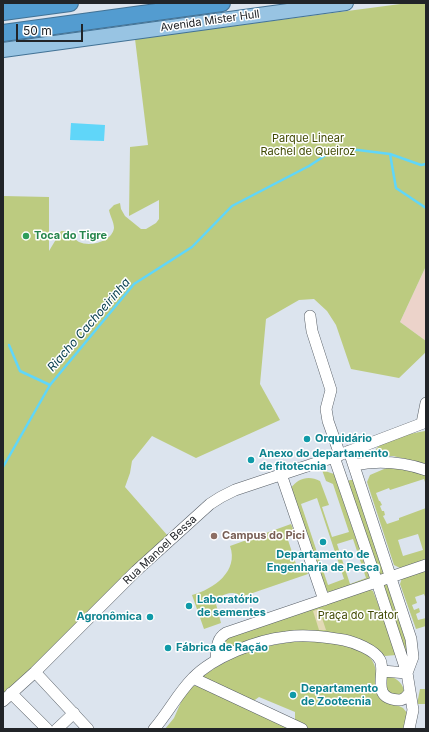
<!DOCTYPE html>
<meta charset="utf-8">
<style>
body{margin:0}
#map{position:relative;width:429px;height:732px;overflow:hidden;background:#dce4ee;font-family:Inter,sans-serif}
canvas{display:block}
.frame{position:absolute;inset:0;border:4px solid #212428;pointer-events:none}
.scale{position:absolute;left:16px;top:24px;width:67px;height:18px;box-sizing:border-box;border:2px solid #212428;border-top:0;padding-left:5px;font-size:12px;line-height:14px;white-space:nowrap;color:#212428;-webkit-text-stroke:3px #fff;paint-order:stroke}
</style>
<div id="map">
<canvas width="429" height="732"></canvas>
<div class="frame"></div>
<div class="scale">50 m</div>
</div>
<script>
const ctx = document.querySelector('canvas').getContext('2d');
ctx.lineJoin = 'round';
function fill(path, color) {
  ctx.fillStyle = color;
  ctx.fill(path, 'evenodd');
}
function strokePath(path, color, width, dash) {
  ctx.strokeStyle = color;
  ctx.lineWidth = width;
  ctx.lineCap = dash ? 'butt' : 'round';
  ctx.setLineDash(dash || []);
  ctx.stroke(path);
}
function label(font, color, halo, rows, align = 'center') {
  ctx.font = font + ' Inter,sans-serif';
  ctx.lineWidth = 3;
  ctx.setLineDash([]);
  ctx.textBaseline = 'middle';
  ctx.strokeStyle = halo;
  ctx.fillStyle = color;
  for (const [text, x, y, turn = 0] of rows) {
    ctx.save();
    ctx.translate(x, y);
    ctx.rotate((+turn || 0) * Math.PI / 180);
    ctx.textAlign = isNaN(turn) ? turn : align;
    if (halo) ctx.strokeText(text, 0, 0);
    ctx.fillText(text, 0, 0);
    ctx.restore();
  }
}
fill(new Path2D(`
 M 426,266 L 426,341 L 400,322 Z`), '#ecd3ca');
fill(new Path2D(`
 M 408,3 L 426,3 L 426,266 L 400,322 L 426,341 L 426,352 L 399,378 L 351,369 L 336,325 L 327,311 L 314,299 L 299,300 L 266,319 L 260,384 L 280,420 L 196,458 L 152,436 L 132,461 L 130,473 L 125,487 L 168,536 L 3,695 L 3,196 L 49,197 L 49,251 L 61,231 L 68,231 C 71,234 75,240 79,242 C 90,247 112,242 114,228 C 114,222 110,216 109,210 L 114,205 L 120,203 L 121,209 L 125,216 L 141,229 L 146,229 L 156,223 L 159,219 L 159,200 L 129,216 L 130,147 L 148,145 L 135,39 Z
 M 426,426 L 426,464 L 393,456 L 377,456 L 374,453 C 377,440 413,433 425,431 Z
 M 393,467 L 426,474 L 426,481 L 425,482 L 424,479 L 390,490 L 389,488 L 376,493 L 379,501 L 380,501 L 382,505 L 380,506 L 382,511 L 384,511 L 385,515 L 383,516 L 387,524 L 399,520 L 399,518 L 426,508 L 426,559 L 400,568 L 394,565 L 367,482 L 370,475 L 384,469 ZM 418,534 L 423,550 L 403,556 L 398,540 Z
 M 322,470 L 334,474 L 369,577 L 369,579 L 329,592 L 326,591 L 291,488 C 298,478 309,475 320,481 L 329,505 L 322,507 L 332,537 L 349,532 L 333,484 L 326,481 ZM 317,498 L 344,579 L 328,585 L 301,504 ZM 353,539 L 366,578 L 350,584 L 337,544 Z
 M 350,480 L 355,480 L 384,574 L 379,576 L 348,481 Z
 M 291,524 L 294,531 L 286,534 L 298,570 L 305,567 L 308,574 L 241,597 C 235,590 226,594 219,597 L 216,604 L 221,623 L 204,629 L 192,595 C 214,589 239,571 230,546 Z
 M 426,570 L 426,599 L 424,594 L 415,597 L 417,603 L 412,605 L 414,610 L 419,608 L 420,612 L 416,614 L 418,620 L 426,618 L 426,626 L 416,629 L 400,584 L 402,578 Z
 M 388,584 L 412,649 L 408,654 L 405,654 L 383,585 Z
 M 369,589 L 373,591 L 397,653 L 396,655 L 385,656 L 330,633 L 228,649 L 225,646 L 225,638 Z
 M 300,641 C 321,641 366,642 374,664 C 378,673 374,682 376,692 L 389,701 L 403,708 L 408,714 L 405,729 L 309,729 L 295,723 L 295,712 L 259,697 L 252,702 L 205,680 L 203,676 C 236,653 262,645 300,641 Z
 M 389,676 C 397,678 404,684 404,693 L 401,696 L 388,692 L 385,679 Z
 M 193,686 L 198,686 L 292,729 L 165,729 L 174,718 L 185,693 Z
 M 420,689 L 426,689 L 426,704 L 417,704 Z`), '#bccb80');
fill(new Path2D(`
 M 319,609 L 326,630 L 319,630 L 313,611 Z`), '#e3dab5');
fill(new Path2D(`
 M 71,123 L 105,125 L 104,141 L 70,140 Z`), '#60d6f9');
strokePath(new Path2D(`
 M 390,154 L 396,188 L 426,208
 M 9,345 L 20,371 L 50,385
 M 3,467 L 50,385 L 134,284 L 192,247 L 232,206 L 309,166 L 332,151 L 337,149 L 358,150 L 390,154 L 421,165 L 426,164`), '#60d6f9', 2.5);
const minor = new Path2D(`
 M 310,316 L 312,331 L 331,390 L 326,409 L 328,421 L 340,455
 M 422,423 L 426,403
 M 349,451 L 411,639 L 413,657 L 407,673
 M 334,457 L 377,582 L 407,673 L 413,710 L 409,729
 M 354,465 C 379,460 402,462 426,470
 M 281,474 L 324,600
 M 216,660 C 217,649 216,639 226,633 L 426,565
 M 382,671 L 407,673
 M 35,672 L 88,729
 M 193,678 L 302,729
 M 11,693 L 47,729
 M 3,701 L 35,672 L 136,571 L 210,504 L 221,497 L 235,490 L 334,457 L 426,422
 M 57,729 L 74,713
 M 154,729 C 168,713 178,693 193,678 C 213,657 257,640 286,637 C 305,634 325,637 344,640 C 354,642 375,650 380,660 C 387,672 369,699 399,700 C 405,700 407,696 410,692`);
const major = new Path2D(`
 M 3,50 L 346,3`);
const highway = new Path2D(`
 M 3,12 L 70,3
 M 3,33 L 222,3`);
strokePath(minor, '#585f67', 12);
strokePath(major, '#427295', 16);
strokePath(highway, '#427295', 18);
strokePath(minor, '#fff', 11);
strokePath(major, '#98c4e3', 14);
strokePath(highway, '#539cd0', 16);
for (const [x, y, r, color] of [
 [26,236,4,"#2e9e5b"],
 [307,439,4,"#0f9aa8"],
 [251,460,4,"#0f9aa8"],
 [214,536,4,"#8d6e63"],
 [323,542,4,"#0f9aa8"],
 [189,606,4,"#0f9aa8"],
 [150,617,4,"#0f9aa8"],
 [168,648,4,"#0f9aa8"],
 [293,695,4,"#0f9aa8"]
]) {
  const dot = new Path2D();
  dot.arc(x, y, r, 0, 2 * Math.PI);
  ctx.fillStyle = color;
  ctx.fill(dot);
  strokePath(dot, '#fff', 1.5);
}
label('11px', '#212428', '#fff', [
 ["Avenida Mister Hull",210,21,-8],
 ["Rua Manoel Bessa",160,550,-43]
]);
label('11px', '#414a03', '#fff', [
 ["Parque Linear",308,139],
 ["Rachel de Queiroz",308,152],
 ["Praça do Trator",358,616]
]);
label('bold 11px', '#27864d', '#fff', [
 ["Toca do Tigre",34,236]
], 'left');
label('bold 11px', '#0d838f', '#fff', [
 ["Orquidário",315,439],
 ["Anexo do departamento",259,454],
 ["de fitotecnia",259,467],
 ["Departamento de",323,555,"center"],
 ["Engenharia de Pesca",323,568,"center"],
 ["Laboratório",197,600],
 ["de sementes",197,613],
 ["Agronômica",142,617,"right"],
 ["Fábrica de Ração",176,648],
 ["Departamento",301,689],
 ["de Zootecnia",301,702]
], 'left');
label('bold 11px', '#785e54', '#fff', [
 ["Campus do Pici",222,536]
], 'left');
label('italic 12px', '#0b4150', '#fff', [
 ["Riacho Cachoeirinha",89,325,-49]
]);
</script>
